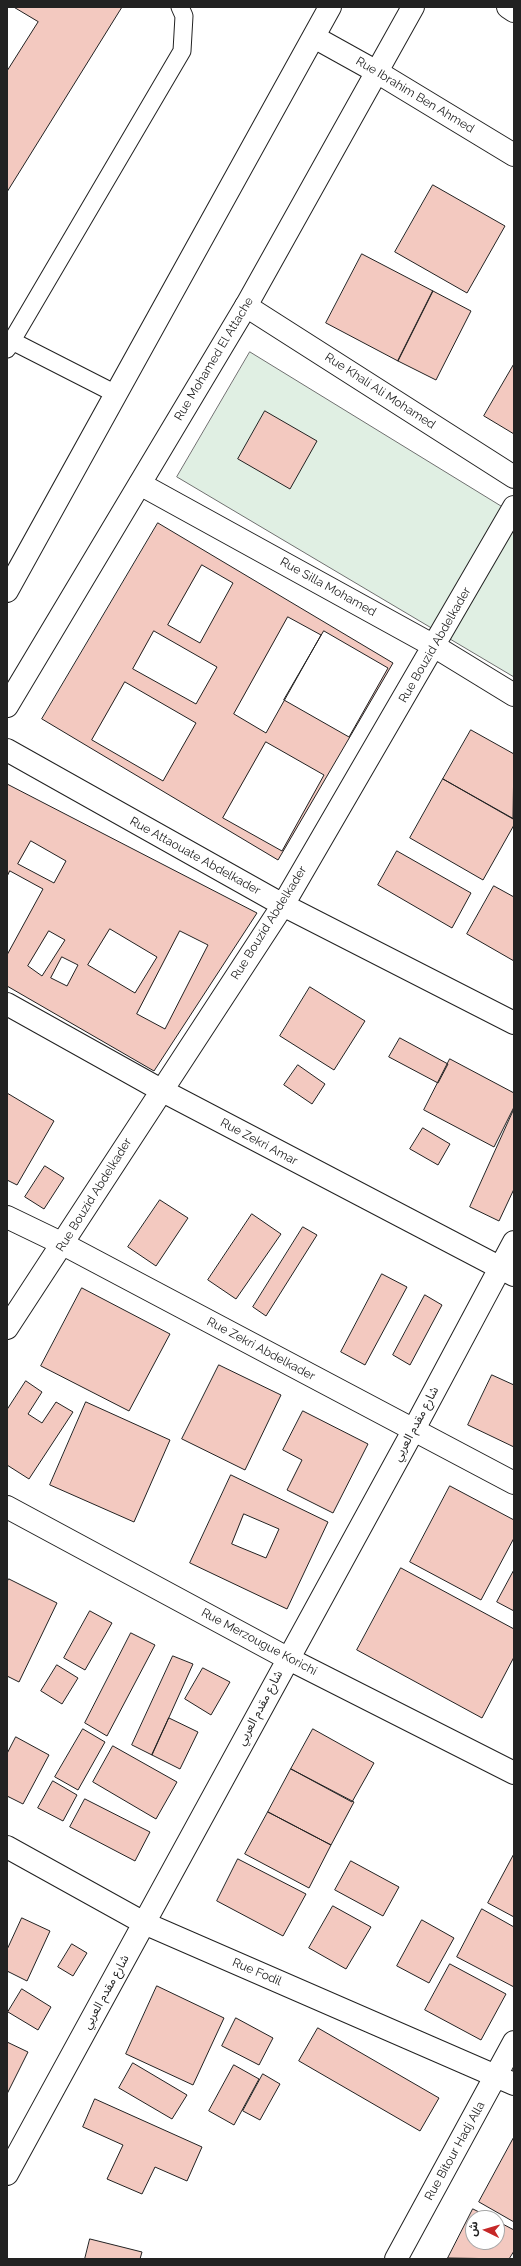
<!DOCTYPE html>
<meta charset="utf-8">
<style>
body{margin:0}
#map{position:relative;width:521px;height:2266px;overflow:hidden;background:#fff;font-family:Raleway,"Noto Sans Arabic",sans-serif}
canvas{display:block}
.frame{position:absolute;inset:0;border:8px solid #222;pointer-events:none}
.north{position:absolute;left:465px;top:2210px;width:40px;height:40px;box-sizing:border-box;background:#fff;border:1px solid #a7a7a7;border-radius:50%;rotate:275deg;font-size:11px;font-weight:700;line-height:16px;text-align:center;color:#222}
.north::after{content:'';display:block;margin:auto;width:14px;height:18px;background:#c62828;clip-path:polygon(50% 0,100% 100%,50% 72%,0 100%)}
</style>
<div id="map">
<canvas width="521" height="2266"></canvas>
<div class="frame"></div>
<div class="north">ش</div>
</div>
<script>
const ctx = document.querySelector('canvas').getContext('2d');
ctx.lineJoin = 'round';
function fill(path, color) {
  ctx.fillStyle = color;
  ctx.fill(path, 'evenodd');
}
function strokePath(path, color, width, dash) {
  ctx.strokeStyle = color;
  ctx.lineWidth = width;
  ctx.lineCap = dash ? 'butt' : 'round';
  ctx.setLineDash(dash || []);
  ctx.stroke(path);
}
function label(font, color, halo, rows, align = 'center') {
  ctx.font = font + ' Raleway,"Noto Sans Arabic",sans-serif';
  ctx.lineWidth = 3;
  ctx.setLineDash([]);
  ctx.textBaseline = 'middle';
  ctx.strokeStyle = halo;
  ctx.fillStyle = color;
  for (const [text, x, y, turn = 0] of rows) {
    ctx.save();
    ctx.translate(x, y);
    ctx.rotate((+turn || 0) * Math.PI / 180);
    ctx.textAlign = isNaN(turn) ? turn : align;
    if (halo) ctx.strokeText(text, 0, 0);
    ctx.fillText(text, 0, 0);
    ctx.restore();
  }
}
const green = new Path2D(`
 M 250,352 L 514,514 L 514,677 L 177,477 Z`);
fill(green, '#e0efe3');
strokePath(green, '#6f6f6f', 1);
const building = new Path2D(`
 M 14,7 L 122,7 L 7,192 L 7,71 L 38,22 Z
 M 433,185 L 505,226 L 467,293 L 395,252 Z
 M 362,254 L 433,291 L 398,361 L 326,323 Z
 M 433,291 L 471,311 L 436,380 L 398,361 Z
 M 514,364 L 514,434 L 484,416 Z
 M 265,411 L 317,441 L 290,489 L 238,459 Z
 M 158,523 L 393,663 L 278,860 L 42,719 Z
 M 202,565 L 233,583 L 200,643 L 168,625 Z
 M 288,617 L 321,635 L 266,733 L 234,714 Z
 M 154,631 L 217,667 L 196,704 L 133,669 Z
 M 324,631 L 388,668 L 349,737 L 284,700 Z
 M 125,682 L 196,723 L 163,781 L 92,740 Z
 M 471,730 L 514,754 L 513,819 L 443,779 Z
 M 266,742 L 324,775 L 282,851 L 223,818 Z
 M 443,779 L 514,819 L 514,825 L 483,880 L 410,838 Z
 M 7,784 L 257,913 L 154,1071 L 7,986 Z
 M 31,841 L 66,861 L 54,883 L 18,864 Z
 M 397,851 L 471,893 L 452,928 L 378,885 Z
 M 10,871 L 43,889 L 7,955 L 7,877 Z
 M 494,886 L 514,897 L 514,961 L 467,934 Z
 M 110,929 L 157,957 L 135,993 L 88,965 Z
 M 49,931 L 65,940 L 42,976 L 28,966 Z
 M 180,931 L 208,945 L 165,1029 L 137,1014 Z
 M 62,957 L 78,965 L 67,986 L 51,978 Z
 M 310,987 L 365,1021 L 334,1070 L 280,1036 Z
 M 400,1038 L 448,1064 L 438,1083 L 389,1057 Z
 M 450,1059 L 514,1093 L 514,1107 L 494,1147 L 424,1110 Z
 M 298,1065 L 325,1084 L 312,1104 L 284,1085 Z
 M 7,1093 L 54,1121 L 17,1185 L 7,1180 Z
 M 514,1109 L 514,1189 L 499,1221 L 470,1207 Z
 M 423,1128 L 450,1144 L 438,1165 L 410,1149 Z
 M 45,1166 L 64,1178 L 44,1209 L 25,1197 Z
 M 160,1200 L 188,1218 L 156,1266 L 128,1247 Z
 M 252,1214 L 281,1234 L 236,1299 L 208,1280 Z
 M 303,1227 L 317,1235 L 266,1316 L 253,1307 Z
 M 382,1274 L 407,1287 L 365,1365 L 341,1352 Z
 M 82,1288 L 170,1334 L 129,1411 L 41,1366 Z
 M 425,1295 L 442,1305 L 410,1365 L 393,1355 Z
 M 219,1365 L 281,1395 L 245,1470 L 182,1439 Z
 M 492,1375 L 514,1385 L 514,1447 L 468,1425 Z
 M 26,1381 L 42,1392 L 28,1414 L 42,1423 L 56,1402 L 73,1412 L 29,1479 L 7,1465 L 7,1410 Z
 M 86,1402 L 170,1440 L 134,1522 L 50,1485 Z
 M 303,1411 L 368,1444 L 333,1513 L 287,1490 L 302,1460 L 283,1450 Z
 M 231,1475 L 328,1522 L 287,1609 L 190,1563 ZM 244,1514 L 279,1529 L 266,1558 L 232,1544 Z
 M 450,1486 L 514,1520 L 514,1538 L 481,1600 L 410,1562 Z
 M 401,1568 L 514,1629 L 514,1657 L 482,1718 L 357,1650 Z
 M 514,1570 L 514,1611 L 497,1602 Z
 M 9,1579 L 57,1603 L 19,1682 L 7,1676 L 7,1582 Z
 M 90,1611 L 112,1623 L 85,1670 L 64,1658 Z
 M 131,1633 L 155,1645 L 107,1736 L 85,1723 Z
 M 173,1656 L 193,1664 L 152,1755 L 132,1745 Z
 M 57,1665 L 78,1678 L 62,1704 L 41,1691 Z
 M 203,1668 L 230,1682 L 211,1715 L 185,1699 Z
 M 169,1718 L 198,1732 L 180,1769 L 152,1755 Z
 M 83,1729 L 105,1742 L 78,1790 L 55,1777 Z
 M 313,1729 L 374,1763 L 352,1802 L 291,1769 Z
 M 16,1737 L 49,1755 L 23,1804 L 7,1796 L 7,1754 Z
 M 113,1746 L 177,1782 L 156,1819 L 93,1782 Z
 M 291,1769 L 354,1802 L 331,1845 L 268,1812 Z
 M 53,1781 L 77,1795 L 63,1821 L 38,1808 Z
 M 85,1799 L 150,1832 L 135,1861 L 70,1827 Z
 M 268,1812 L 331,1845 L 309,1888 L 245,1854 Z
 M 514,1854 L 514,1917 L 488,1903 Z
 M 238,1859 L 306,1894 L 283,1936 L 217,1901 Z
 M 351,1861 L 399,1887 L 383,1916 L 335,1890 Z
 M 333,1906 L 371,1927 L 346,1969 L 309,1948 Z
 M 482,1909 L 514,1927 L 514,1987 L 457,1957 Z
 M 22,1918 L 50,1931 L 27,1981 L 7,1971 L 7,1950 Z
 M 422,1920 L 454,1938 L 429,1983 L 397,1966 Z
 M 72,1944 L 87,1953 L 73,1976 L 58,1967 Z
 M 450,1964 L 506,1994 L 481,2040 L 425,2010 Z
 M 157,1986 L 224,2018 L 193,2085 L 126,2054 Z
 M 22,1989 L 51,2007 L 38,2030 L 8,2012 Z
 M 236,2018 L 273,2038 L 259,2065 L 222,2046 Z
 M 318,2028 L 439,2098 L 420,2131 L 299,2061 Z
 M 7,2042 L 28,2052 L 7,2094 Z
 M 133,2063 L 187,2095 L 172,2119 L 119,2088 Z
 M 234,2065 L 259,2079 L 234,2125 L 209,2111 Z
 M 263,2074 L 280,2084 L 260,2120 L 243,2111 Z
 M 95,2099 L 202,2147 L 187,2181 L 155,2167 L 142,2194 L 107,2179 L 123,2145 L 83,2127 Z
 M 514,2137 L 514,2222 L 479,2202 Z
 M 473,2209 L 491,2218 L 473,2218 L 473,2242 L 497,2242 L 497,2221 L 514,2230 L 514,2251 L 509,2259 L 448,2258 Z
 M 90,2239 L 142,2252 L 140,2259 L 85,2259 Z`);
fill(building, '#f3c9c0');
strokePath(building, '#222', 1);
const service = new Path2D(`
 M 12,341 L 116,394
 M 7,349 L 182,51 L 184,16 L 180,7`);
const minor = new Path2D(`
 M 508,7 L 514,11
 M 314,37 L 377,72 L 514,155
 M 246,306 L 514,477
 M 140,484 L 434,646 L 514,695
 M 7,750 L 283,905 L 514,1023
 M 7,1004 L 161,1090 L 514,1275
 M 7,1217 L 63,1244 L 514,1483
 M 7,1328 L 283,905 L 514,507
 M 7,1507 L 287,1658 L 514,1773
 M 7,1847 L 144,1923 L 514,2084
 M 7,2174 L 413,1431 L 514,1242
 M 396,2259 L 514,2042`);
const tertiary = new Path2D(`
 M 7,591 L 330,7
 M 7,706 L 246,306 L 413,7`);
strokePath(service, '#222', 19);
strokePath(minor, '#222', 24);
strokePath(tertiary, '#222', 24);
strokePath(service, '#fff', 17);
strokePath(minor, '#fff', 22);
strokePath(tertiary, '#fff', 22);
label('12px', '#222', '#fff', [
 ["Rue Ibrahim Ben Ahmed",415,95,31],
 ["Rue Mohamed El Attache",214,359,-59],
 ["Rue Khali Ali Mohamed",380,391,33],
 ["Rue Silla Mohamed",328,587,29],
 ["Rue Bouzid Abdelkader",435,645,-60],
 ["Rue Attaouate Abdelkader",195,856,29],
 ["Rue Bouzid Abdelkader",269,923,-58],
 ["Rue Zekri Amar",259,1142,28],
 ["Rue Bouzid Abdelkader",94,1195,-58],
 ["Rue Zekri Abdelkader",261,1349,28],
 ["شارع مقدم العربي",416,1424,-62],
 ["Rue Merzougue Korichi",259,1642,28],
 ["شارع مقدم العربي",260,1708,-62],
 ["Rue Fodil",257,1972,23],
 ["شارع مقدم العربي",106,1992,-61],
 ["Rue Bitour Hadj Alla",455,2151,-61]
]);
</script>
